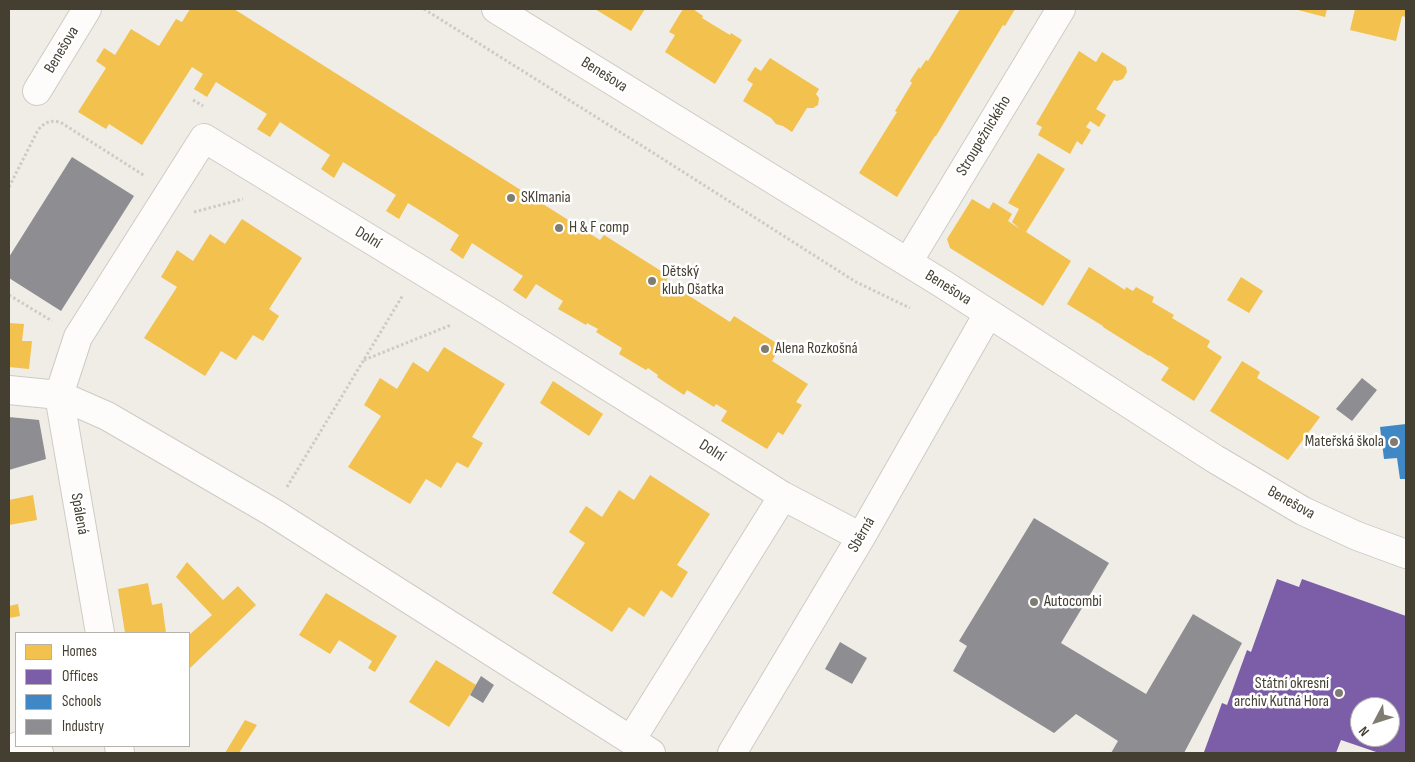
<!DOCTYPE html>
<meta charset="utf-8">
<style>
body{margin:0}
#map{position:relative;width:1415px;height:762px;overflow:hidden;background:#efede6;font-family:"Sofia Sans Condensed",sans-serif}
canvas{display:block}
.frame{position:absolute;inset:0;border:10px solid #453f32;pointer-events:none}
.legend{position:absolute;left:15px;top:632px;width:175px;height:115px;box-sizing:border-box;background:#fff;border:1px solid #b5b2ad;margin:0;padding:6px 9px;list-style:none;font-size:15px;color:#453f32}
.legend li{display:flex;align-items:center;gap:10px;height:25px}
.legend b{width:25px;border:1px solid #b5b2ad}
.north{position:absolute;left:1350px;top:697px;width:50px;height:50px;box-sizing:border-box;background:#fff;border:1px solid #b5b2ad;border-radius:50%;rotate:230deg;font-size:14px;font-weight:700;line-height:20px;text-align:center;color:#453f32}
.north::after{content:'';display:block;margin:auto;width:18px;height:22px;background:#807c71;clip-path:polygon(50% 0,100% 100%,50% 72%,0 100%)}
</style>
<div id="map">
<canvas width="1415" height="762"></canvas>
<div class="frame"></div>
<ul class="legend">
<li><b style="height:14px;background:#f2c14e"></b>Homes</li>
<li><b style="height:14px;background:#7b5ea7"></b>Offices</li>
<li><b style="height:14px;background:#3f88c5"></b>Schools</li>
<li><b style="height:14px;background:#8d8d92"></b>Industry</li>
</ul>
<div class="north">N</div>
</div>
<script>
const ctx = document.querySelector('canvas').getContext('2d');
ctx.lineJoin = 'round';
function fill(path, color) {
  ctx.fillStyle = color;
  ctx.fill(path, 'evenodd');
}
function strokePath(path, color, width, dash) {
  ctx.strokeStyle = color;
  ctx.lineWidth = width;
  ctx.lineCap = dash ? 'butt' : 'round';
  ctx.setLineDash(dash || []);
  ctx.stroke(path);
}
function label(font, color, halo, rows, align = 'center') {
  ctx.font = font + ' "Sofia Sans Condensed",sans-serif';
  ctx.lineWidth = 5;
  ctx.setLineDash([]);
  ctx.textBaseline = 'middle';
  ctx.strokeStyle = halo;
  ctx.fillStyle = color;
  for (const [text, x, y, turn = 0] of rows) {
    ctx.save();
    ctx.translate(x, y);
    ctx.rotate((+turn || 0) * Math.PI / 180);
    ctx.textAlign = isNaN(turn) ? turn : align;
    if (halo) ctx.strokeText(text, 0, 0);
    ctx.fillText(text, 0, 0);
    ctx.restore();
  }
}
fill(new Path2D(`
 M 190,9 L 234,9 L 600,240 L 604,235 L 669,276 L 666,281 L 730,322 L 734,316 L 781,346 L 772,361 L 808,384 L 796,402 L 802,405 L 783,435 L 778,432 L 767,449 L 721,421 L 727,411 L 716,404 L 714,407 L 687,390 L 684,395 L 657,377 L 658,375 L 648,368 L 646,370 L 619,354 L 622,348 L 596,332 L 598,329 L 587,323 L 586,325 L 558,309 L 563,301 L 536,284 L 526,299 L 513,290 L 523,276 L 472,243 L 463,259 L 450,250 L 459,235 L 434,219 L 408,203 L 399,219 L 386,211 L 396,195 L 343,162 L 334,178 L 321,169 L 330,155 L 280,122 L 270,137 L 257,129 L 267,114 L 216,82 L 207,97 L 194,89 L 203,74 L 192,67 L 142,145 L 109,124 L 106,129 L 78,112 L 106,68 L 96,61 L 104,48 L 115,55 L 131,29 L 159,46 L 176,19 L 182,22 Z
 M 595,9 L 645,9 L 631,31 Z
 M 683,9 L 693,9 L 703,16 L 702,18 L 715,26 L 730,35 L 731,33 L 742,40 L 715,84 L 665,52 L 675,35 L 669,32 Z
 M 960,9 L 1015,9 L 1005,26 L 1003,25 L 936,136 L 935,136 L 897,197 L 859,173 L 897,112 L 895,111 L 912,83 L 910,81 L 919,67 L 920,69 L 926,60 L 928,61 Z
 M 1294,9 L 1327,9 L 1325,17 Z
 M 1355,9 L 1406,9 L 1406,17 L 1402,16 L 1396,41 L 1350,30 Z
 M 1079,51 L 1096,62 L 1102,52 L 1126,67 L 1127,72 L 1123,79 L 1117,81 L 1114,80 L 1096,109 L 1106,115 L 1099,127 L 1090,121 L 1086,127 L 1091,130 L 1082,145 L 1077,141 L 1070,154 L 1038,135 L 1042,127 L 1036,124 Z
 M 770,58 L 819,89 L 816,94 L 819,98 L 818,105 L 813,108 L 807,108 L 792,132 L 783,126 L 776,124 L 771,118 L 743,101 L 753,84 L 747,80 L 755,67 L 761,71 Z
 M 1038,153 L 1065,169 L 1026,232 L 1071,261 L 1043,306 L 950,248 L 947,239 L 972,199 L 989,209 L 993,202 L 1012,214 L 1008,221 L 1020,229 L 1012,222 L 1019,209 L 1008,203 Z
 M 242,219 L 302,258 L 269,309 L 279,316 L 263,341 L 253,335 L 236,360 L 221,351 L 205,376 L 144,338 L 177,287 L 161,277 L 177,250 L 193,261 L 210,234 L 225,244 Z
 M 1089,267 L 1125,290 L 1126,287 L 1133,291 L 1136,287 L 1154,297 L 1152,302 L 1174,315 L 1172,318 L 1210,341 L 1207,347 L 1222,357 L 1194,401 L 1161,380 L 1169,368 L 1149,355 L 1149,356 L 1103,327 L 1103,326 L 1067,304 Z
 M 1241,277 L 1263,291 L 1249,313 L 1227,300 Z
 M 9,323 L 24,324 L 22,341 L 32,341 L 29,369 L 9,367 Z
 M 444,347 L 505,384 L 472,437 L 483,443 L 468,468 L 457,462 L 441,488 L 426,479 L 410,504 L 348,467 L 381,416 L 364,405 L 380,378 L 397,389 L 413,362 L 428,372 Z
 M 1242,361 L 1260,372 L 1257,378 L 1320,417 L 1288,460 L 1210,411 Z
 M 553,381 L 603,414 L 589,436 L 540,403 Z
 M 650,475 L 710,514 L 677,565 L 688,572 L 672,598 L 661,590 L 644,617 L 629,607 L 612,632 L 552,593 L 585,543 L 569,532 L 586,506 L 602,517 L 619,490 L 634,500 Z
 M 33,495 L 37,520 L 9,525 L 9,500 Z
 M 187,562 L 223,600 L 238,586 L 256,605 L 189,669 L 189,635 L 212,615 L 176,577 Z
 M 148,583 L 152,605 L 162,603 L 166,633 L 125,633 L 118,589 Z
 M 326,593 L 397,636 L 375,672 L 368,668 L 372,661 L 339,640 L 330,654 L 299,635 Z
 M 18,604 L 20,616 L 9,618 L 9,606 Z
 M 436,660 L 476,685 L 449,727 L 409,702 Z
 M 245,720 L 257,725 L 239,753 L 225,753 Z`), '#f2c14e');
fill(new Path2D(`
 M 1277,579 L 1299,587 L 1302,579 L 1406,616 L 1406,753 L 1379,753 L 1341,740 L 1336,753 L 1204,752 L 1222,703 L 1227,705 L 1247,650 L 1251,652 ZM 1360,707 L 1390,707 L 1390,737 L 1360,737 Z`), '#7b5ea7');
fill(new Path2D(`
 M 1406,424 L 1406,479 L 1400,479 L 1397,458 L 1384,459 L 1380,427 Z`), '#3f88c5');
fill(new Path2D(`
 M 72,157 L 134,196 L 61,311 L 9,278 L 9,257 Z
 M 1362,378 L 1377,390 L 1352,421 L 1336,409 Z
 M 9,417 L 39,420 L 46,459 L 9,470 Z
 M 1034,518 L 1109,563 L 1061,643 L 1146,694 L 1193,614 L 1242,643 L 1184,753 L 1111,753 L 1118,741 L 1076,714 L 1054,733 L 953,671 L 967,646 L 959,641 Z
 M 840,642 L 867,658 L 852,684 L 825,669 Z
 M 481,676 L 494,685 L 483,703 L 470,695 Z`), '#8d8d92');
const minor = new Path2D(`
 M 496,9 L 943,284 L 1215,459 L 1303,511 L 1357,536 L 1406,554
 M 37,91 L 87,9
 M 908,262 L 1061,9
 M 9,390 L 59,395 L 107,416 L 272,512 L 651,753
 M 100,633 L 59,395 L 78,337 L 204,138 L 488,311 L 783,496 L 861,537
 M 631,740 L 783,496
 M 18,746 L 39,753
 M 119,746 L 120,753
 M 732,753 L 861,537 L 988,314`);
strokePath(minor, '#cdcbc4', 30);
strokePath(new Path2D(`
 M 424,9 L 655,154 L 856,282 L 910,308
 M 193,100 L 203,106
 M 9,187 L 38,130 C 45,122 50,120 60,122 L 145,176
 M 194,212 L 243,199
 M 9,295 L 52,321
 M 364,360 L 451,325
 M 287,487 L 403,295`), '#cecbc5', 3, [2.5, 2.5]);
strokePath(minor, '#fdfcfb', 28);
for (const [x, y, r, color] of [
 [511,198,5,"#807c71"],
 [559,228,5,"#807c71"],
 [652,281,5,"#807c71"],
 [765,349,5,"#807c71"],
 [1394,442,5,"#807c71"],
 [1034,602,5,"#807c71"],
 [1339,693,5,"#807c71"]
]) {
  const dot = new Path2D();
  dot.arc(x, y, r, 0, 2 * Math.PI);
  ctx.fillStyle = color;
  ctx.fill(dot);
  strokePath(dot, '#fff', 2);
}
label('16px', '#453f32', '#fff', [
 ["Benešova",62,50,-59],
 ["Benešova",604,75,32],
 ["Stroupežnického",984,136,-59],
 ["Dolní",368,238,31],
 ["Benešova",948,288,32],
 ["Dolní",712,451,32],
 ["Benešova",1291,503,29],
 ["Spálená",79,514,80],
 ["Sběrná",862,535,-60]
]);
label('16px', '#453f32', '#fff', [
 ["SKImania",521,198],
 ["H & F comp",569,228],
 ["Dětský",662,272],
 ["klub Ošatka",662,290],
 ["Alena Rozkošná",775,349],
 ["Mateřská škola",1384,442,"right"],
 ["Autocombi",1044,602],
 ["Státní okresní",1329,684,"right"],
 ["archiv Kutná Hora",1329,702,"right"]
], 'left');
</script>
